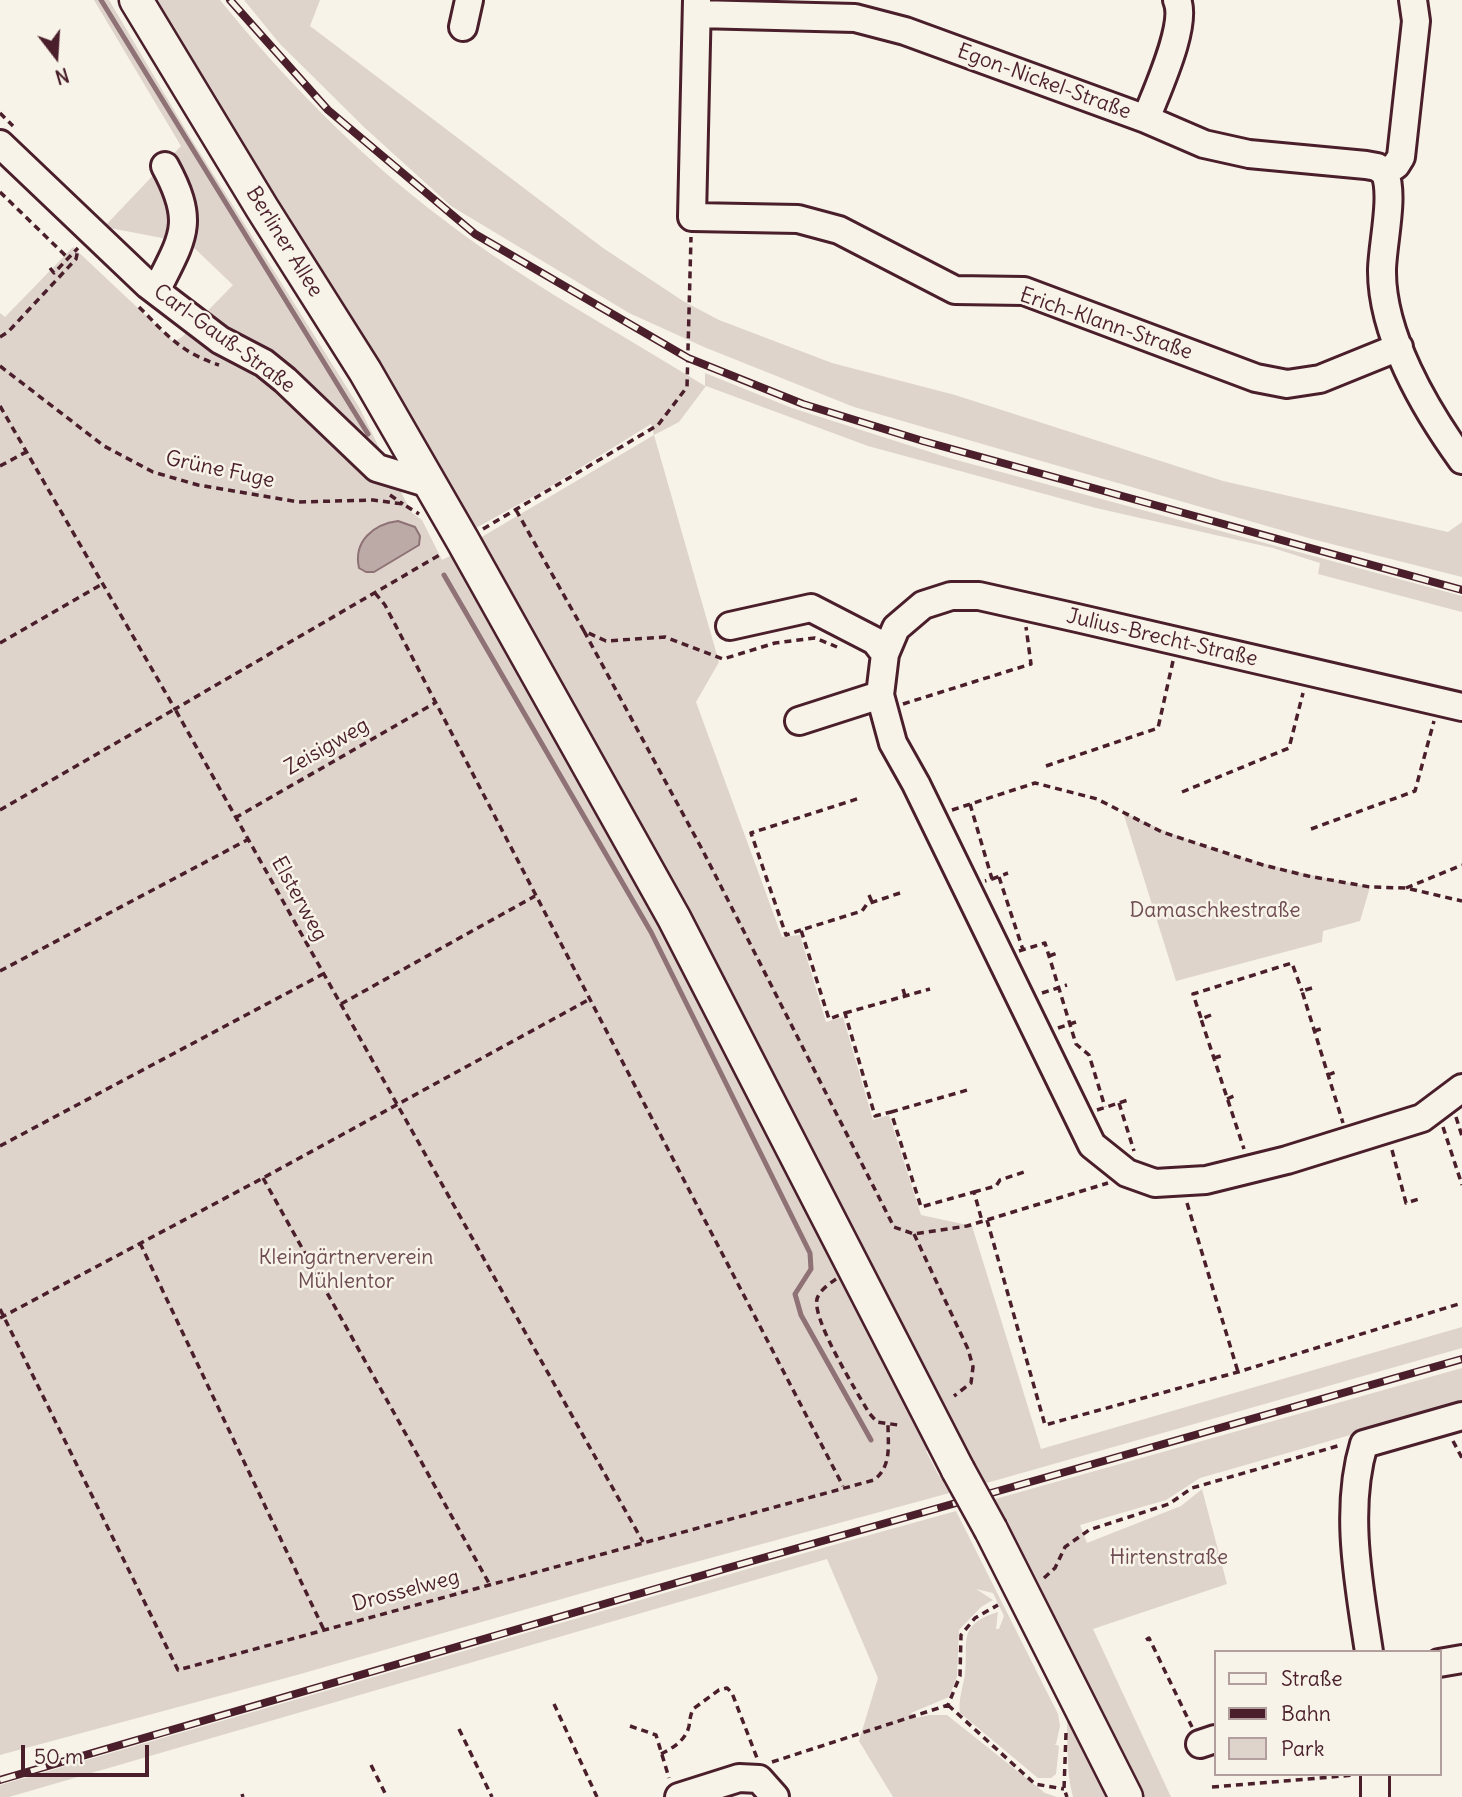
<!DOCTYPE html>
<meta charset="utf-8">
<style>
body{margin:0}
#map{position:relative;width:1462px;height:1797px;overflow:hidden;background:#f7f3e8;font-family:Delius,sans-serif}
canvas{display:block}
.legend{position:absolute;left:1214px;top:1650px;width:228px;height:126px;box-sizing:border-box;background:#f7f3e8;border:2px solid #b29e9c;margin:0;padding:9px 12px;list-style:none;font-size:21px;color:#4a1f2b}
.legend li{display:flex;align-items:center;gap:14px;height:35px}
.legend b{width:35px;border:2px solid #b29e9c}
.north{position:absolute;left:21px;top:21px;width:70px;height:70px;-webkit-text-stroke:5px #f7f3e8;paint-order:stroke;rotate:163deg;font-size:19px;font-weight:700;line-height:28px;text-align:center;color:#4a1f2b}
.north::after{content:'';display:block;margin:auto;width:24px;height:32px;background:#4a1f2b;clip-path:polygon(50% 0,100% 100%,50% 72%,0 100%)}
.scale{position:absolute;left:21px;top:1745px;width:128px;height:32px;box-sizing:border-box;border:4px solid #4a1f2b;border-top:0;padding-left:9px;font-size:21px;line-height:24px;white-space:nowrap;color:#4a1f2b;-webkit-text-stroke:5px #f7f3e8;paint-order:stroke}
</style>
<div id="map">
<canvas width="1462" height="1797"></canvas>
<ul class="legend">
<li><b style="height:9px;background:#f7f3e8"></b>Straße</li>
<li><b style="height:9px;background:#4a1f2b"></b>Bahn</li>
<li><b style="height:19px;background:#ded4cc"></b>Park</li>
</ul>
<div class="north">N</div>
<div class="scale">50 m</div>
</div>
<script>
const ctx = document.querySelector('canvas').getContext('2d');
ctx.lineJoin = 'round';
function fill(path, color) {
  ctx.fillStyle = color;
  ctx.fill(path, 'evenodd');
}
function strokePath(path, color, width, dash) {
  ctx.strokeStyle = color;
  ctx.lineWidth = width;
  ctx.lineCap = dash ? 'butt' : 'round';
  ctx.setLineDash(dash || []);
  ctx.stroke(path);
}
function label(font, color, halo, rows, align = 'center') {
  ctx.font = font + ' Delius,sans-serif';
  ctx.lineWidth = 5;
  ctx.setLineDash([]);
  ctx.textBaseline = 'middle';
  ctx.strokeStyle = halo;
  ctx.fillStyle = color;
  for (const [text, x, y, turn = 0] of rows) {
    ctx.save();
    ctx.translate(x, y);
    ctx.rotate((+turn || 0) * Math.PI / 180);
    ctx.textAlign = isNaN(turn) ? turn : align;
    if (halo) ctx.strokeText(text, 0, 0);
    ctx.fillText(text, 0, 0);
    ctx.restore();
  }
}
fill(new Path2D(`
 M 94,0 L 109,0 L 190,137 L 359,407 L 411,512 L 422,520 L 442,560 L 452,555 L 626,852 L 932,1447 L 926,1451 L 939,1476 L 974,1466 L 964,1446 L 960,1447 L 600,752 L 480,538 L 654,435 L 651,424 L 543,491 L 474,529 L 149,0 L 220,0 C 286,81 360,157 444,220 C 526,283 617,331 705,386 L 705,373 L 792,408 L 949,458 L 1462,596 L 1462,612 L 1318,574 L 1320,563 L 1273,548 L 1096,508 L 868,446 L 706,386 L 679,422 L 654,435 L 719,662 L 696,702 L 782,937 L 800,935 L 826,1022 L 843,1017 L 873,1120 L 889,1115 L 921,1215 L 972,1226 L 1041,1449 L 1462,1327 L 1462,1348 L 990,1482 L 600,1588 L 297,1675 L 0,1755 L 0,313 L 5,317 L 73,247 L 174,342 L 182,337 L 233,285 L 189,243 L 104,227 L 181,146 Z
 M 117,0 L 121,0 L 355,379 L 401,462 L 397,464 L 365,403 L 183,112 Z
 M 244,0 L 320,0 L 310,26 L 603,248 L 683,301 L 719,320 L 832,363 L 955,395 L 1223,481 L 1448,532 L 1462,522 L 1462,577 L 1312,539 L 854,407 L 704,347 L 629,313 L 451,206 L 365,128 L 280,44 Z
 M 1123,812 C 1202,851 1284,871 1370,887 L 1360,921 L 1323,931 L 1322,942 L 1176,981 Z
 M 1462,1368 L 1462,1403 L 1200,1478 L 1166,1500 L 1080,1525 L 1087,1543 L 1181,1506 L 1202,1489 L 1227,1584 L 1093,1629 L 1171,1797 L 1140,1797 L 1011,1547 L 1017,1544 L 995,1499 Z
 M 956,1511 L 1058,1714 L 1060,1726 L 1056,1744 L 1054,1744 L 1059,1746 L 1056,1774 L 1051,1778 L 1038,1778 L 960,1713 C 958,1700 963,1687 965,1674 C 969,1642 956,1625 998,1612 L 996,1629 L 999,1629 L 1004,1616 L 993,1593 L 976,1589 L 993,1600 L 981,1607 L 959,1630 L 957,1677 L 949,1697 L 911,1713 L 916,1718 L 929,1715 L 947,1715 L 1045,1793 L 1057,1797 L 893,1797 L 859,1741 L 878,1678 L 827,1559 L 9,1797 L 0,1797 L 0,1785 L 758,1566 Z
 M 1066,1709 L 1115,1797 L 1073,1797 C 1065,1769 1069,1738 1066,1709 Z`), '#ded4cc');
const water = new Path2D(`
 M 398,521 L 415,527 L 420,536 L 419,545 L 374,572 L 366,572 L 359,568 C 353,541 374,524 398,521 Z`);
fill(water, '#bcaaa7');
strokePath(water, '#8e7275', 2);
strokePath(new Path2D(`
 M 101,0 L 368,434
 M 444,575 L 651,932 L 810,1253 L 811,1269 L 795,1294 L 801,1315 L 871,1440`), '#8e7275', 5);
const minor = new Path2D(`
 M 697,0 L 692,217 L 798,219 L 839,230 L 955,290 L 1024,291 L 1256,378 L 1287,384 L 1320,379 L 1399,347
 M 697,14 L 855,18 L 905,31 L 1146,119 L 1204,144 L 1249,154 L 1366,165 L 1377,167 L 1385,173
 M 463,27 L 469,0
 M 1146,119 C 1156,92 1188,25 1177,0
 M 0,144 L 148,285 L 220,340 L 264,363 L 285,380 L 377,468 L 430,484
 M 1385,173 C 1394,196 1383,241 1382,269 C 1381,334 1425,409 1462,460
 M 1385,173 L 1396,165 L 1401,157 L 1416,21 L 1413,0
 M 156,291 C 183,237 196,223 165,166
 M 730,626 L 811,608 L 875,641 L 885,654
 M 1462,707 L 1077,618 L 979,596 L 951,596 L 923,605 L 896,628 L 885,654 L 880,695 L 893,743 L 916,784 L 1092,1145 L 1127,1173 L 1155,1183 L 1206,1180 L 1287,1160 L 1422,1118 L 1462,1088
 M 799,721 L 880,695
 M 1369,1652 C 1359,1585 1344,1510 1364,1444 L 1462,1416
 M 1439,1663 L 1462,1659
 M 1200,1744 L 1215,1739
 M 679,1797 L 739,1778 L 759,1779 L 775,1797
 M 1375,1797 L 1375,1774`);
const major = new Path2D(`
 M 136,0 L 262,208 L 365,371 L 463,541 L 674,918 L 958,1470
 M 991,1530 L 1126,1797`);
strokePath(minor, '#4a1f2b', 32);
strokePath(major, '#4a1f2b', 37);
strokePath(new Path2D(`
 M 0,113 L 13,126
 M 0,192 L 68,258
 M 50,268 L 54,273 L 78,248
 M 139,307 C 167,335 180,352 219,365
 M 0,337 L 8,332 L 76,259 L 78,249
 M 0,366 L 104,446 L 153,472 L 198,485 L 299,502 L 373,500 L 403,504 L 419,514
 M 0,406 L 175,709 L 443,553
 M 0,466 L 28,451
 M 390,495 L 403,504
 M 516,510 L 584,631 L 606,641 L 665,637 L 723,659 L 775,643 L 815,638 L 837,647
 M 483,529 L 658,425 L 687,387 L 691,237
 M 375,593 L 385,605 L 843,1486
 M 584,631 L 703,851 L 894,1227 L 914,1234 L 967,1226 L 1108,1183
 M 0,643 L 104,583
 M 903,704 L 1031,664 L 1026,627
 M 1046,766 L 1158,728 L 1173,661
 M 1182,792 L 1289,748 L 1303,693
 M 970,804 L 992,879 L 985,881
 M 0,810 L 175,709 L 643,1542
 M 952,810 L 1035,783 L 1097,799 L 1162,832 L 1263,865 L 1308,876 L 1370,887 L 1406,888 L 1462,901
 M 235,818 L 435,703
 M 1311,829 L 1415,791 L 1434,721
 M 999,877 L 1023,950
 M 992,879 L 1008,873
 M 1406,888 L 1462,865
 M 900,893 L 867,904 L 862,911 L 801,930 L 829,1019 L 845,1013 L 875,1116 L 891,1112 L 921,1207 L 974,1192 L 982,1221
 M 869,895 L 872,902
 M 801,930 L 786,935 L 751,833 L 860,798
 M 1019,951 L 1045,943 L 1076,1044 L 1089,1055 L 1105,1107
 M 1049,956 L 1057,953
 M 0,971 L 247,840
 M 1312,988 L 1302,991 L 1343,1123
 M 903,989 L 905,996
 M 1042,993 L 1067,985
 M 341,1004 L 535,896
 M 845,1013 L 930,989
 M 1211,1015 L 1201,1019 L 1244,1149
 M 1201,1018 L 1193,994 L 1292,963 L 1302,991
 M 1058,1028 L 1076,1022
 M 1314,1031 L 1324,1028
 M 1214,1058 L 1224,1055
 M 1328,1075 L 1338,1071
 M 1227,1099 L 1236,1095
 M 1119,1103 L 1134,1151
 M 1097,1110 L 1128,1100
 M 891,1112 L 971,1089
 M 1456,1117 L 1462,1136
 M 1443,1127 L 1462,1185
 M 0,1146 L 323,974
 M 1392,1150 L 1406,1203 L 1419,1199
 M 263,1178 L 490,1585
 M 974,1192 L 996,1186 L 1000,1180 L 1027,1171
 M 1187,1203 L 1238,1372
 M 987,1220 L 1045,1425 L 1238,1372 L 1462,1303
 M 914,1234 L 968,1349 L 973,1367 L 971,1383 L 954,1396
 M 140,1243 L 324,1630
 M 836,1279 C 829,1284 819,1291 817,1299 C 812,1320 857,1392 869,1413 L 877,1422 L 898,1425
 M 0,1309 L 178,1670 L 874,1480 C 892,1466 888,1445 888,1424
 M 0,1318 L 263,1178 L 590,999
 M 1453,1441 L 1462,1458
 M 1044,1578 L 1055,1568 L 1065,1547 L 1089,1530 L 1169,1504 L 1192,1488 L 1341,1445
 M 1146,1640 L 1149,1638 L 1192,1727
 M 554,1704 L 597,1797
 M 948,1705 L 1035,1784 L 1064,1789
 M 630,1726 L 656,1735 L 669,1778
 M 459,1729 L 492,1797
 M 1066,1733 L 1064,1789 L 1067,1797
 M 661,1754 C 673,1748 686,1740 689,1726 C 690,1720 690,1716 693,1709 L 719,1690 L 727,1688 L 732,1693 L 757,1758
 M 772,1762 L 948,1705 L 960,1676 L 961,1635 L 975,1618 L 998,1605
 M 371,1765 L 387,1797
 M 1212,1787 L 1355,1775
 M 242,1794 L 243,1797`), '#4a1f2b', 3.5, [7, 5]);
strokePath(minor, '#f7f3e8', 26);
strokePath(major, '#f7f3e8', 32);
const rail = new Path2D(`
 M 230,0 L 328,110 L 475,234 L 688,358 L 803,404 L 923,441 L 1462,590
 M 0,1780 L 724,1569 L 1462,1359`);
strokePath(rail, '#4a1f2b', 8);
strokePath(rail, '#f7f3e8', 5, [16]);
const majorBridge = new Path2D(`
 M 958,1470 L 991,1530`);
strokePath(majorBridge, '#4a1f2b', 37, []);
strokePath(majorBridge, '#f7f3e8', 32);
label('21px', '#4a1f2b', '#f7f3e8', [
 ["Egon-Nickel-Straße",1044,82,20],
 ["Berliner Allee",284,242,58],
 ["Erich-Klann-Straße",1106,324,19],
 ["Carl-Gauß-Straße",224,339,36],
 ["Grüne Fuge",220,470,12],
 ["Julius-Brecht-Straße",1162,638,13],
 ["Zeisigweg",327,747,-30],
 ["Elsterweg",299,899,61],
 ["Drosselweg",406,1591,-15]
]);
label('21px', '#6f4c53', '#f7f3e8', [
 ["Damaschkestraße",1215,911],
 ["Kleingärtnerverein",346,1258],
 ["Mühlentor",346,1282],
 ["Hirtenstraße",1169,1558]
]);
</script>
